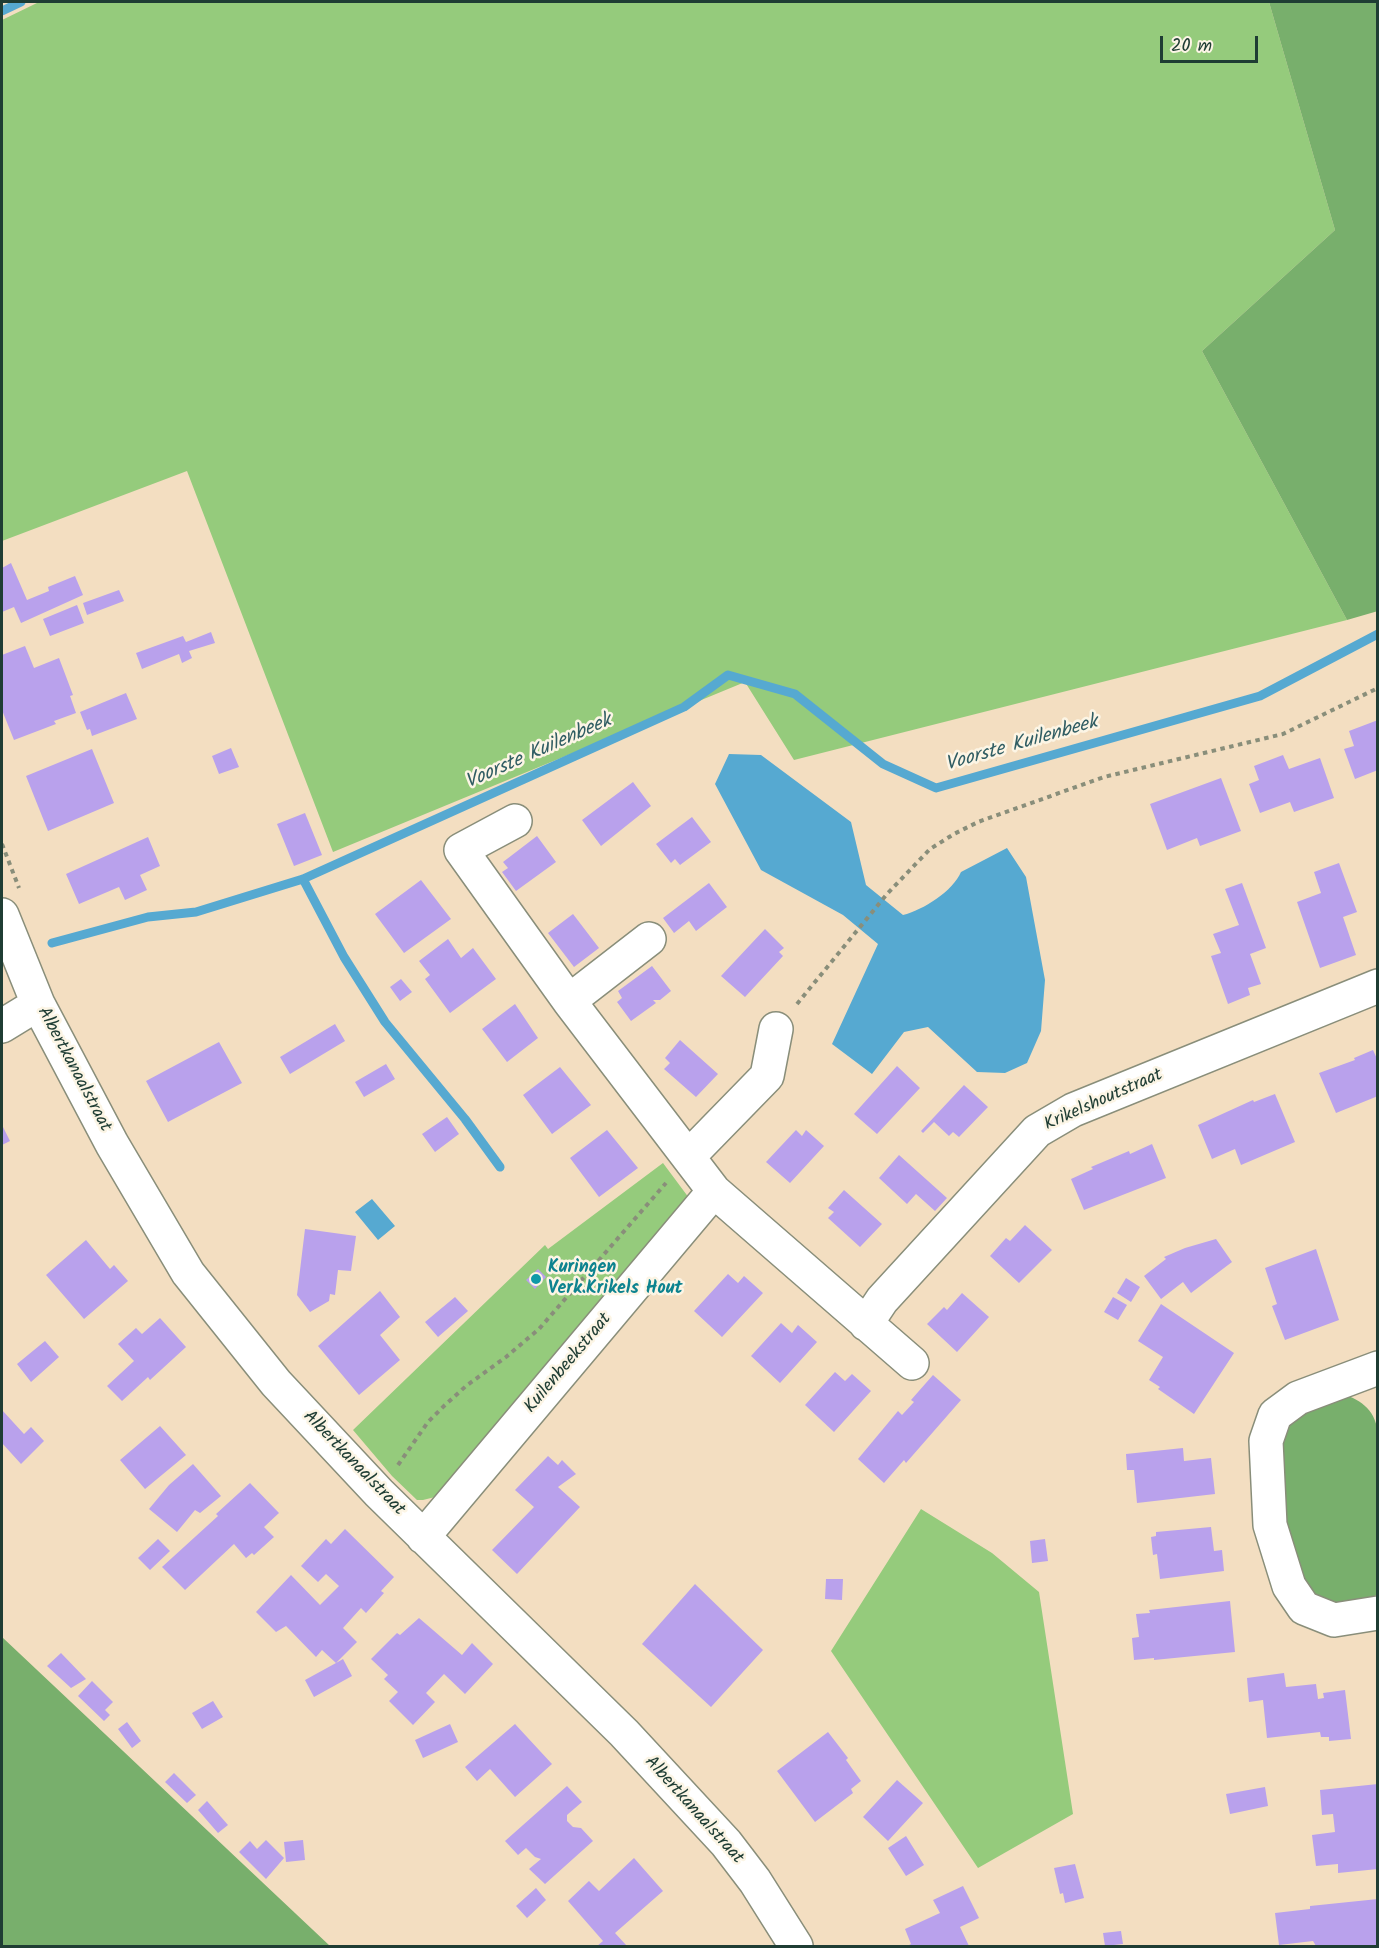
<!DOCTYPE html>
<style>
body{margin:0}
#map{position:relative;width:1379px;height:1948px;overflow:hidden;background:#f3dec1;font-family:Kalam,sans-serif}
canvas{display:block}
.frame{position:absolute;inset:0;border:3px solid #1f3d34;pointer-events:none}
.scale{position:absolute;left:1160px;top:36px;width:98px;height:27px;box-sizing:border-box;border:3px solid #1f3d34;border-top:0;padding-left:8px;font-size:18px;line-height:21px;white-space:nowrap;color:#1f3d34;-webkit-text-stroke:4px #fcf5e5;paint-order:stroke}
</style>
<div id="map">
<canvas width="1379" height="1948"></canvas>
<div class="frame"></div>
<div class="scale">20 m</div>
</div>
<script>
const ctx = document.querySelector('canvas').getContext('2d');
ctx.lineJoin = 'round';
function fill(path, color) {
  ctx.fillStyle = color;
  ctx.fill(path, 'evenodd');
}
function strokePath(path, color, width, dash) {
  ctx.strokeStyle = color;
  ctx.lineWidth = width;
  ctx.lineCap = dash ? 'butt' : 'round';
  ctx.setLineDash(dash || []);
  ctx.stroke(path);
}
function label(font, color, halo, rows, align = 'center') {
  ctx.font = font + ' Kalam,sans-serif';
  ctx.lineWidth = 5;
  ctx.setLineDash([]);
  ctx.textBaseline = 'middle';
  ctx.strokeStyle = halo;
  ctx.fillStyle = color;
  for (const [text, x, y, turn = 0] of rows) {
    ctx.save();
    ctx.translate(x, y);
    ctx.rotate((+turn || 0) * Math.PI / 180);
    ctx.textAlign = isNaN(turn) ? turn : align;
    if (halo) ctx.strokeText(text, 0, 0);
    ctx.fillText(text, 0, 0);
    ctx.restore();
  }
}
fill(new Path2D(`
 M 39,2 L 1269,2 L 1335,230 L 1202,351 L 1347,620 L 794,760 L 745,682 L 333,852 L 187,471 L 2,541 L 2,20 Z
 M 663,1163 L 689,1198 L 439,1496 L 423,1500 L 417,1500 L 392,1476 L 353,1430 L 545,1245 L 548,1249 Z
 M 921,1509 L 992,1553 L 1039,1592 L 1073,1814 L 978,1868 L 831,1651 Z`), '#95cb7c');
fill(new Path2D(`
 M 1269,2 L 1377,2 L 1378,611 L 1347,620 L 1202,351 L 1335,230 Z
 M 1338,1392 C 1360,1400 1374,1407 1378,1432 L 1378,1594 C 1352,1609 1340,1608 1313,1600 L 1290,1553 L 1277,1438 L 1286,1417 Z
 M 2,1637 L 330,1946 L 2,1946 Z`), '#78af6c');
fill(new Path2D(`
 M 729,754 L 761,755 L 851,822 L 866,885 L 903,915 C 923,910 953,891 961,872 L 1007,848 L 1026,877 L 1045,980 L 1041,1031 L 1027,1063 L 1005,1073 L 977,1072 L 928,1027 L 904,1032 L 872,1074 L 832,1044 L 878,944 L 843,915 L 761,870 L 715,784 Z
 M 372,1199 L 395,1226 L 378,1240 L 355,1212 Z`), '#56a9d1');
strokePath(new Path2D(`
 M 2,11 L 21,2
 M 303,879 L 344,957 L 385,1022 L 465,1119 L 500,1167
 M 52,943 L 148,917 L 196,912 L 303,879 L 684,707 L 728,675 L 795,694 L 883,764 L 936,788 L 1260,696 L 1378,634`), '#56a9d1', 9);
fill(new Path2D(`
 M 11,563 L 27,600 L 49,591 L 48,587 L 75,576 L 83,595 L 21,623 L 14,607 L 2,612 L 2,568 Z
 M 119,590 L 124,601 L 87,615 L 83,603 Z
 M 77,605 L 84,623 L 50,636 L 43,619 Z
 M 211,632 L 215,643 L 189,651 L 192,658 L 182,663 L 179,654 L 142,669 L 136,653 L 183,636 L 186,642 Z
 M 25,646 L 34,668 L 59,658 L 73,695 L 70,696 L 76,713 L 54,721 L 56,724 L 14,740 L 2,710 L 2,655 Z
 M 126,693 L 137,719 L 92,736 L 90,729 L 87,730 L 80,712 Z
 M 1378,720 L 1378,770 L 1355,779 L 1344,749 L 1354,746 L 1349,731 Z
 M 231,748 L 239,767 L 219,774 L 212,756 Z
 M 92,749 L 114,803 L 48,831 L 26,776 Z
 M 1283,755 L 1289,769 L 1320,758 L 1334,798 L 1294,812 L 1290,802 L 1260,813 L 1249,784 L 1259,780 L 1254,766 Z
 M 1221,778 L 1241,831 L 1200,846 L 1197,838 L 1167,850 L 1150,804 Z
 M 633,782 L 651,806 L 601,846 L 582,820 Z
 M 305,813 L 322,855 L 294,866 L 277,824 Z
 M 692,817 L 711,842 L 680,865 L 675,859 L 671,863 L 656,844 Z
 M 537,836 L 556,862 L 516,891 L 502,872 L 508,868 L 503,862 Z
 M 148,837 L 160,866 L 140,875 L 147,890 L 125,900 L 119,887 L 79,904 L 66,874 Z
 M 1339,863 L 1357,912 L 1343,917 L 1356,955 L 1320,968 L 1297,902 L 1321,893 L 1314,872 Z
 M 421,880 L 451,919 L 404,953 L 375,914 Z
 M 709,883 L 727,907 L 696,931 L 689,921 L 674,933 L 663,918 Z
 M 1242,883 L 1266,948 L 1250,954 L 1261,984 L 1248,988 L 1250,995 L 1228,1004 L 1211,956 L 1221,953 L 1213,934 L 1239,925 L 1225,889 Z
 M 573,914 L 599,948 L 574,967 L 548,933 Z
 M 765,929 L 784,948 L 779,952 L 783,956 L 745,997 L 721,976 Z
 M 448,939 L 461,958 L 473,948 L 496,979 L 450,1013 L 425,979 L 430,975 L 419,961 Z
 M 652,966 L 671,991 L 660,1000 L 653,1000 L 656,1003 L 631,1021 L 617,1002 L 622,998 L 618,991 Z
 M 401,979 L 412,992 L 400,1001 L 390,987 Z
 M 515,1004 L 538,1038 L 507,1062 L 482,1029 Z
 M 335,1024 L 345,1041 L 290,1074 L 280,1057 Z
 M 680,1040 L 718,1074 L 696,1097 L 664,1069 L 670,1063 L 665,1058 Z
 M 219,1042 L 242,1083 L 168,1122 L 146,1081 Z
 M 1373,1050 L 1378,1061 L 1378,1096 L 1336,1113 L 1319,1073 L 1355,1060 L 1354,1058 Z
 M 386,1064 L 395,1079 L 364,1097 L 355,1082 Z
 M 897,1066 L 920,1088 L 877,1134 L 854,1114 Z
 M 560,1067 L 591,1105 L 552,1134 L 523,1095 Z
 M 964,1085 L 988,1107 L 959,1137 L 953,1132 L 949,1136 L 934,1122 L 923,1133 L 921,1131 Z
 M 1275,1094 L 1295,1142 L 1241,1165 L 1235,1149 L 1212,1159 L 1198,1125 L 1253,1100 L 1254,1102 Z
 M 447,1117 L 459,1134 L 435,1152 L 422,1134 Z
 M 2,1125 L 10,1141 L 2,1145 Z
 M 607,1130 L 638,1168 L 599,1197 L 570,1158 Z
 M 796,1130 L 802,1136 L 806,1130 L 824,1146 L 790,1183 L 766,1162 Z
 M 1152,1144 L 1166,1178 L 1084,1210 L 1071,1179 L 1093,1169 L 1091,1167 L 1129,1151 L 1130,1154 Z
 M 899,1155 L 947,1198 L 935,1211 L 916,1194 L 907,1204 L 879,1178 Z
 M 844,1190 L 882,1224 L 860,1247 L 828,1218 L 834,1212 L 828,1208 Z
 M 1025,1225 L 1052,1250 L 1019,1283 L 990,1256 L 1006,1238 L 1010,1241 Z
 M 305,1229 L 356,1236 L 351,1271 L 338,1270 L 335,1295 L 330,1294 L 329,1301 L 310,1312 L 297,1295 Z
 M 1216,1239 L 1232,1262 L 1191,1293 L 1183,1282 L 1161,1299 L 1144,1276 L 1166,1259 L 1164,1257 L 1185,1248 Z
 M 86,1240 L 110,1269 L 114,1265 L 128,1281 L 84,1319 L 46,1275 Z
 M 1316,1249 L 1339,1320 L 1285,1340 L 1272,1306 L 1277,1304 L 1265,1268 Z
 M 538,1269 L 546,1277 L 535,1289 L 526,1280 Z
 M 728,1274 L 738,1283 L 744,1276 L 763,1293 L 722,1337 L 694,1311 Z
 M 1126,1278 L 1140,1287 L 1131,1302 L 1117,1293 Z
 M 380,1291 L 400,1317 L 380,1335 L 400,1360 L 359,1395 L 318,1346 Z
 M 962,1293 L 989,1317 L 957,1352 L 927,1324 L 944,1307 L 947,1310 Z
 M 455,1297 L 468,1311 L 438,1337 L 425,1322 Z
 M 1113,1297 L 1127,1305 L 1118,1320 L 1104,1312 Z
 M 1161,1304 L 1234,1353 L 1194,1414 L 1158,1389 L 1160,1387 L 1149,1380 L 1163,1357 L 1138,1341 Z
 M 160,1318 L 186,1347 L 150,1380 L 148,1377 L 122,1401 L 107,1386 L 134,1361 L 118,1344 L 136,1328 L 142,1334 Z
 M 781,1323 L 792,1333 L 798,1325 L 817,1342 L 780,1383 L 751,1356 Z
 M 45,1341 L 59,1357 L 31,1382 L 17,1364 Z
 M 835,1372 L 845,1381 L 852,1374 L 871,1391 L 834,1432 L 805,1405 Z
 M 933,1375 L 961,1400 L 906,1463 L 904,1460 L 884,1483 L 858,1459 L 898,1411 L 902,1415 L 914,1402 L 911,1400 Z
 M 2,1410 L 24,1434 L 31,1427 L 44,1441 L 21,1464 L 2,1443 Z
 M 160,1426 L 186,1455 L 145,1489 L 120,1460 Z
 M 1183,1448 L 1184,1461 L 1211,1458 L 1215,1494 L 1137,1503 L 1134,1470 L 1127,1470 L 1126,1454 Z
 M 548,1456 L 558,1465 L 562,1460 L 576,1474 L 558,1487 L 580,1507 L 517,1574 L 492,1550 L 534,1507 L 515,1490 Z
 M 193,1464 L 221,1496 L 200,1513 L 195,1510 L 177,1532 L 149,1509 L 169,1485 Z
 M 250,1483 L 279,1513 L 264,1527 L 274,1537 L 254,1555 L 252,1553 L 246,1558 L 234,1544 L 185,1590 L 162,1567 L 218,1516 L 216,1514 Z
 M 1211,1527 L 1214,1551 L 1222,1550 L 1224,1571 L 1160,1579 L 1157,1554 L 1153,1555 L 1151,1537 L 1156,1536 L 1156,1532 Z
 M 345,1529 L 394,1577 L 381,1591 L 384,1593 L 366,1613 L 361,1608 L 343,1628 L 357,1642 L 336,1663 L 343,1659 L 352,1676 L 314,1697 L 305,1680 L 336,1663 L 322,1650 L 316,1657 L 286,1626 L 276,1632 L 256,1612 L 291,1575 L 320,1605 L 339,1586 L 326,1574 L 318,1582 L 301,1566 L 326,1539 L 331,1544 Z
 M 158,1539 L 170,1551 L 150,1570 L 138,1558 Z
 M 1045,1539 L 1048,1561 L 1032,1563 L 1030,1541 Z
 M 826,1579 L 843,1579 L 842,1600 L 825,1599 Z
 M 695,1584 L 763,1650 L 711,1707 L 642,1644 Z
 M 1230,1601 L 1235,1652 L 1154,1660 L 1154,1658 L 1134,1660 L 1132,1638 L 1139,1637 L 1136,1614 L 1150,1613 L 1149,1610 Z
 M 419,1618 L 462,1655 L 472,1643 L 493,1664 L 465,1694 L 444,1674 L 426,1693 L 435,1702 L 413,1725 L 389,1701 L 398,1692 L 384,1679 L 388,1675 L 371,1659 L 397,1633 L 400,1635 Z
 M 61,1653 L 86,1679 L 71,1688 L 47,1666 Z
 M 1284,1673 L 1286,1687 L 1316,1684 L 1318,1699 L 1324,1698 L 1323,1693 L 1345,1690 L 1351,1739 L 1329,1741 L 1329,1737 L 1321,1737 L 1320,1732 L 1267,1738 L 1263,1700 L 1249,1702 L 1247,1678 Z
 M 92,1681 L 113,1702 L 105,1710 L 110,1715 L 104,1721 L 78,1696 Z
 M 213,1701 L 223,1717 L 202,1729 L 192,1713 Z
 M 127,1722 L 141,1741 L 132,1748 L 118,1729 Z
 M 450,1724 L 458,1742 L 423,1758 L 415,1740 Z
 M 515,1724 L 552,1764 L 515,1797 L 490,1769 L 477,1781 L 465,1767 Z
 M 828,1732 L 848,1758 L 846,1760 L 861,1781 L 851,1789 L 853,1793 L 815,1822 L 777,1771 Z
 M 174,1773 L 196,1795 L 187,1803 L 165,1782 Z
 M 897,1780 L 923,1803 L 888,1841 L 863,1817 Z
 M 1378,1784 L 1378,1869 L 1338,1873 L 1338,1864 L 1316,1866 L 1312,1835 L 1335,1832 L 1333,1814 L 1322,1815 L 1320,1790 Z
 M 567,1786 L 582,1802 L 567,1815 L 567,1821 L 573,1827 L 581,1828 L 593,1841 L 545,1884 L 529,1869 L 541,1859 L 535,1857 L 526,1848 L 518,1855 L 505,1841 Z
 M 1265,1787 L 1268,1806 L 1230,1814 L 1226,1794 Z
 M 207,1801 L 228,1825 L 218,1833 L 198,1810 Z
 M 906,1836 L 924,1865 L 906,1876 L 888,1848 Z
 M 266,1840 L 284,1858 L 266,1879 L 239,1852 L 250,1841 L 257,1849 Z
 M 303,1840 L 305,1860 L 286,1862 L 284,1842 Z
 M 634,1858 L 663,1891 L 615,1933 L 627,1946 L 597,1946 L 603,1941 L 568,1901 L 589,1881 L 599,1891 Z
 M 1075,1864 L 1084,1898 L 1065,1903 L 1063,1893 L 1060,1894 L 1054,1868 Z
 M 963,1886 L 979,1918 L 960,1927 L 969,1946 L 907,1946 L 911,1944 L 905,1929 L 940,1913 L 933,1900 Z
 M 536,1888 L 546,1900 L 527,1918 L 516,1906 Z
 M 1378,1899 L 1378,1946 L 1316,1946 L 1313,1941 L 1279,1945 L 1275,1913 L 1310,1909 L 1310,1906 Z
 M 1121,1931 L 1123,1944 L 1105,1946 L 1103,1933 Z`), '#b9a1ec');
const minor = new Path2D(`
 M 515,821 L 461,850 L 569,1001 L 714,1191 L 912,1363
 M 2,915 L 38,1004 L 112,1144 L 188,1273 L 276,1383 L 379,1493 L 624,1733 L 726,1843 L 755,1881 L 796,1946
 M 569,1001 L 649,939
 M 2,1026 L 38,1004
 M 688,1157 L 767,1076 L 776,1029
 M 866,1324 L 882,1300 L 1037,1131 L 1073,1110 L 1378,986
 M 1378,1368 L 1298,1398 L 1275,1415 L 1266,1441 L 1270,1525 L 1289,1586 L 1304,1608 L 1334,1620 L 1378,1613
 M 423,1537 L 714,1191`);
strokePath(minor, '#898e7a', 36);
strokePath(new Path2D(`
 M 2,844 L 19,888
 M 797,1004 L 887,894 L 930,849 L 954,834 L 978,822 L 1104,777 L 1283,734 L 1378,688
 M 398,1465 L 428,1422 L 445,1405 L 466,1386 L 506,1357 L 539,1329 L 666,1183`), '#898e7a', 4, [4.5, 4.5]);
strokePath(minor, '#fff', 33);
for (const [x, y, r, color] of [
 [536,1279,6,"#0f9aa8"]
]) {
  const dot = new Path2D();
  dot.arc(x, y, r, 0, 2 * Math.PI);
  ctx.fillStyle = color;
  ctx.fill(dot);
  strokePath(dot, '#fcf5e5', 2);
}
label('18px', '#1f3d34', '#fcf5e5', [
 ["Albertkanaalstraat",73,1070,62],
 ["Krikelshoutstraat",1104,1101,-24],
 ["Kuilenbeekstraat",569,1364,-50],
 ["Albertkanaalstraat",353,1464,46],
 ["Albertkanaalstraat",693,1811,48]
]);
label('bold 18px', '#0d838f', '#fcf5e5', [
 ["Kuringen",548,1269],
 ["Verk.Krikels Hout",548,1290]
], 'left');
label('italic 20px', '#305d63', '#fcf5e5', [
 ["Voorste Kuilenbeek",1022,745,-16],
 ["Voorste Kuilenbeek",539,753,-24]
]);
</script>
